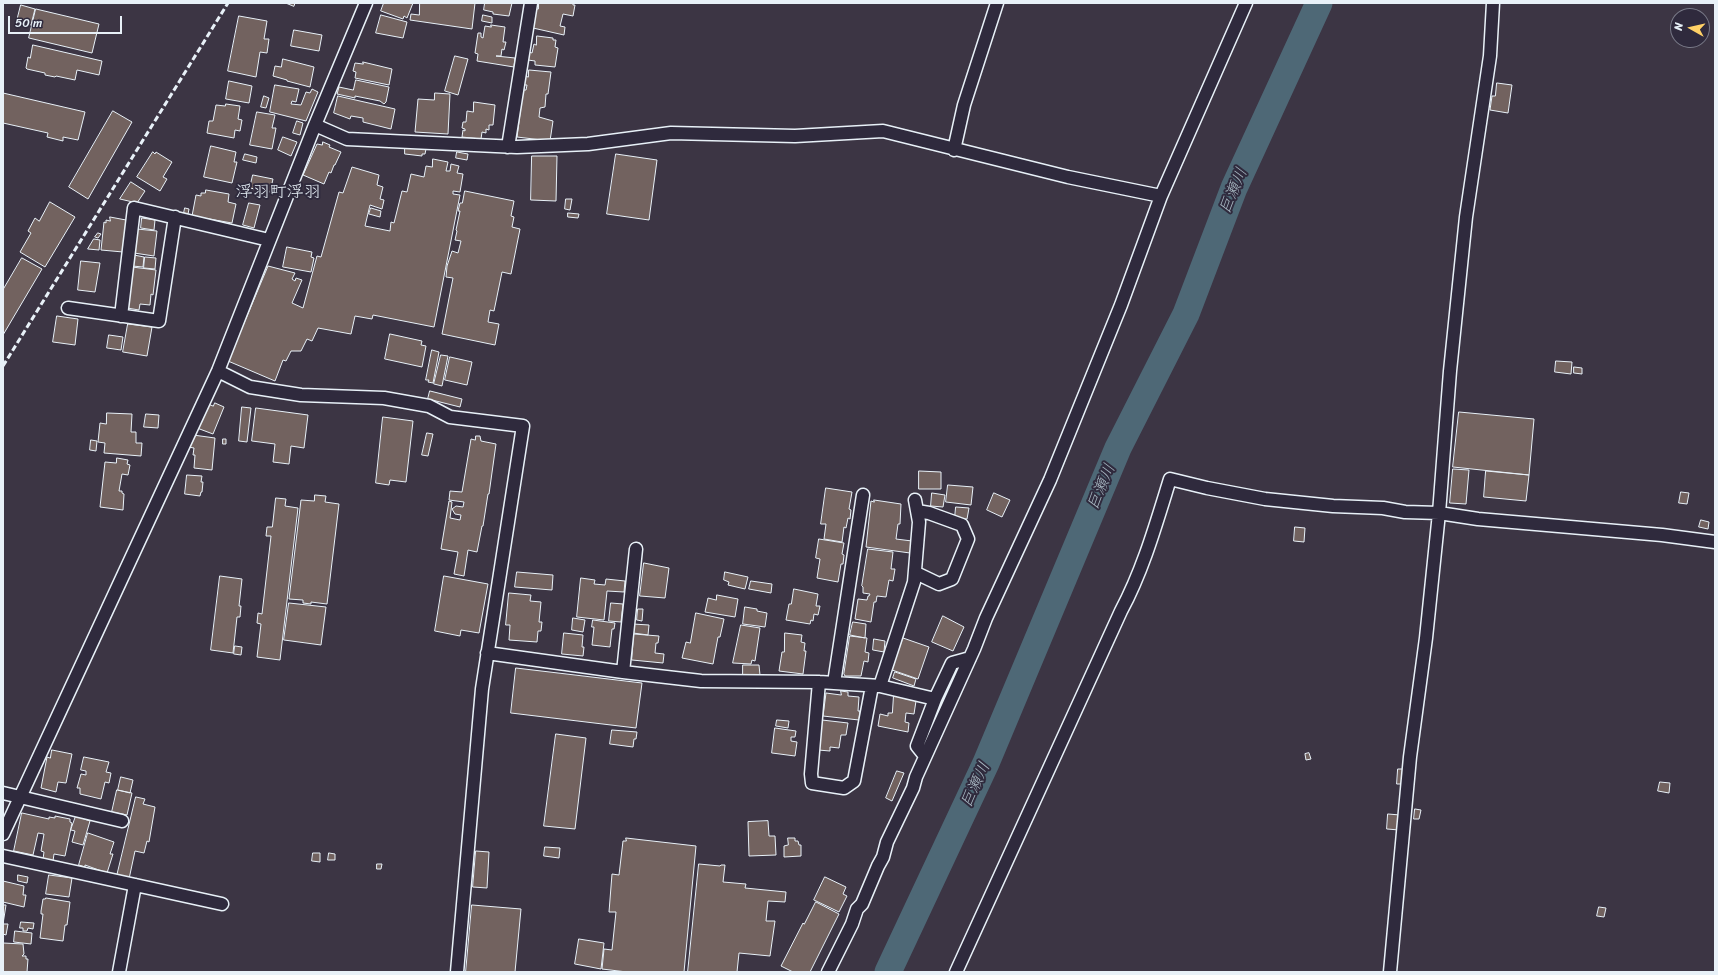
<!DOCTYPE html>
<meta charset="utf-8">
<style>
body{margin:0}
#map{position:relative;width:1718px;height:975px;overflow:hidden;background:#3c3544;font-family:Sriracha,sans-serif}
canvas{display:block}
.frame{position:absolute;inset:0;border:4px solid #e8f1f8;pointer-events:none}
.north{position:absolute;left:1670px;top:8px;width:40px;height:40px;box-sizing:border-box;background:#2f2a3d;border:1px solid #797a88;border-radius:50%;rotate:278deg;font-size:11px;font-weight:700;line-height:16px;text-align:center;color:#e8f1f8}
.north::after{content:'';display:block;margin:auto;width:14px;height:18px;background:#ffd166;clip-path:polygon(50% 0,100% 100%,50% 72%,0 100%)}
.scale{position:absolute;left:8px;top:16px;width:114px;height:18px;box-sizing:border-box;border:2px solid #e8f1f8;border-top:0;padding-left:5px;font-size:12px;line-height:14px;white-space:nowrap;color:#e8f1f8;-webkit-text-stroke:3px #2f2a3d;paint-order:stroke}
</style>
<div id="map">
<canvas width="1718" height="975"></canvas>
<div class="frame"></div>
<div class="north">N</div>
<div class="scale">50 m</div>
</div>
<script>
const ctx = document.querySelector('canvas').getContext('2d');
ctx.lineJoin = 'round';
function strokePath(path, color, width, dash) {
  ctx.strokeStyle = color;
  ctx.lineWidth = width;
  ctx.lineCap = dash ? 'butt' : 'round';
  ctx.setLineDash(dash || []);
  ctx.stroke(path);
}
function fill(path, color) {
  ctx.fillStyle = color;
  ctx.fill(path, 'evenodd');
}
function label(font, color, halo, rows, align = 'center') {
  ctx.font = font + ' Sriracha,"Klee One",sans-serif';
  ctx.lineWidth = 4;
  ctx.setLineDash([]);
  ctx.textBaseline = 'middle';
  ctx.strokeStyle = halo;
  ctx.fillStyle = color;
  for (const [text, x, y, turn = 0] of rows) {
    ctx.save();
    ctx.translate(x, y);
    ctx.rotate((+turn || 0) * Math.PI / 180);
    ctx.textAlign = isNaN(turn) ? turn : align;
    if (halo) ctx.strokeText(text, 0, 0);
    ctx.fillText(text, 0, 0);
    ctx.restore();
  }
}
strokePath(new Path2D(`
 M 888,972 L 986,763 L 1118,448 L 1186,314 L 1234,188 L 1319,3`), '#4e6876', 27);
const building = new Path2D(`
 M 286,3 L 295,3 L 294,6 Z
 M 384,3 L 413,3 L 407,18 L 404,16 L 403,19 L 381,11 Z
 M 420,3 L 475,3 L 472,29 L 410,20 L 411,14 L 419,15 Z
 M 485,3 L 512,3 L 509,16 L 493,14 L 493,12 L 484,10 Z
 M 539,3 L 573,3 L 573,5 L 575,5 L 573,16 L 563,14 L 560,26 L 565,27 L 564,35 L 533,28 L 536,9 L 538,9 Z
 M 21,5 L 35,9 L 31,25 L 17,21 Z
 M 36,9 L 99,24 L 92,53 L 29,38 Z
 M 381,15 L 407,22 L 403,38 L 376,33 Z
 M 483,15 L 492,17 L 492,23 L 482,21 Z
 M 239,16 L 267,21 L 264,39 L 269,39 L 267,53 L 260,52 L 256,77 L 228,71 Z
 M 491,25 L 505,27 L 503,42 L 506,42 L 504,50 L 502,49 L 501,56 L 496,56 L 515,58 L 514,67 L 477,61 L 478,54 L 475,53 L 478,33 L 481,33 L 481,37 L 483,38 L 485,26 L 491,27 Z
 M 294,30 L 322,35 L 319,51 L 291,46 Z
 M 537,36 L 553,38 L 553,40 L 556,40 L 555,47 L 558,48 L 555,67 L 535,65 L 535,61 L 528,60 L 529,52 L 532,53 L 534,44 L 536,45 Z
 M 33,45 L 102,61 L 99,75 L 77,70 L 75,80 L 56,76 L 55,77 L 45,75 L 45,73 L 27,69 L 26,68 L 28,57 L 30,58 Z
 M 455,56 L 468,59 L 458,95 L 445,91 Z
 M 283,59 L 314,67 L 310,87 L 287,81 L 287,80 L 273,76 L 275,66 L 281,67 Z
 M 363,62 L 392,69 L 389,85 L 355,78 L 356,72 L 353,71 L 355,63 L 363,64 Z
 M 529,70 L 551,72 L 548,94 L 546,94 L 545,107 L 540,108 L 539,117 L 553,121 L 550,141 L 517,137 L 523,90 L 526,90 L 527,85 L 524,85 L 525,76 L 528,77 Z
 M 356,80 L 389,87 L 386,102 L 384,104 L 380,101 L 355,96 L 355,98 L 337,94 L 339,87 L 353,90 Z
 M 229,81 L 252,86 L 249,103 L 226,99 Z
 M 1497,83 L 1512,85 L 1508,113 L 1490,110 L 1492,96 L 1495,96 Z
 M 275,85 L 299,89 L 296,102 L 292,101 L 291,104 L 301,105 L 306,92 L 310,93 L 312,89 L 318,92 L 306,121 L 270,112 Z
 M 3,93 L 85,112 L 78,140 L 63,137 L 63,141 L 47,137 L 48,133 L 3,123 Z
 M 435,93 L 450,94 L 448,134 L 415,132 L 418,99 L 434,100 Z
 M 264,96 L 269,98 L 266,108 L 261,107 Z
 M 338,96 L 395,109 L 391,129 L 363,122 L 363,118 L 351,116 L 350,119 L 334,113 Z
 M 474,102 L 495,105 L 493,125 L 489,125 L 489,130 L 486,129 L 486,133 L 482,132 L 481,139 L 462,137 L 463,130 L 465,131 L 465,129 L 462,128 L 463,122 L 466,122 L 467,111 L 473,112 Z
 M 226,104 L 240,106 L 238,119 L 242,120 L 240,131 L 235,130 L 234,138 L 207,133 L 209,121 L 213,121 L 216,105 L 225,106 Z
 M 113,111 L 132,122 L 88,199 L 69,187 Z
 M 257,112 L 275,115 L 272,128 L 276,128 L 272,149 L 250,145 Z
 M 297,121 L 303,123 L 300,135 L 293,133 Z
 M 283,137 L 297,142 L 291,156 L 278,150 Z
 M 323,142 L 330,145 L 329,147 L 341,152 L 335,165 L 334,165 L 331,173 L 329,172 L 324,184 L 303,175 L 317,144 L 322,145 Z
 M 211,146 L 236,152 L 234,162 L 237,162 L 232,183 L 204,177 Z
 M 405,147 L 426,149 L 425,154 L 422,154 L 422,156 L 405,154 Z
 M 153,152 L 155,154 L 156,152 L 172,162 L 163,177 L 167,179 L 160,191 L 137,177 Z
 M 457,152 L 468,154 L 467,160 L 456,158 Z
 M 245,154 L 257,157 L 256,163 L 243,160 Z
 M 616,154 L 657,160 L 649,220 L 607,214 Z
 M 532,156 L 557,156 L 556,201 L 531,200 Z
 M 433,159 L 448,162 L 446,171 L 450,171 L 451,164 L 459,166 L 457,173 L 463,174 L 460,192 L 453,191 L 453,194 L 460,195 L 434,327 L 373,315 L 372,319 L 355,316 L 351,334 L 318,328 L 312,341 L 307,339 L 301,351 L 291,351 L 286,361 L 283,360 L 275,381 L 228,361 L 268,266 L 295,273 L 292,279 L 295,281 L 296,278 L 302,280 L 292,303 L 303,308 L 317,256 L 321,257 L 339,192 L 343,193 L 352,167 L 379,175 L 377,185 L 383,187 L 380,199 L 384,200 L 382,209 L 370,205 L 365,226 L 390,231 L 391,222 L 394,223 L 402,191 L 407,192 L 411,174 L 424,177 L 426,166 L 432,167 Z
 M 253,175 L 273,179 L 270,192 L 250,188 Z
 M 131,182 L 145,191 L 137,203 L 120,199 Z
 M 206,190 L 229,194 L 228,202 L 236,204 L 232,223 L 192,216 L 196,195 L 201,196 L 201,193 L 205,193 Z
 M 465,191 L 514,201 L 511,216 L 514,217 L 512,227 L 520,229 L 511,274 L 502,272 L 494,311 L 490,310 L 488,322 L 499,324 L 495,345 L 442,334 L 453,278 L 446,277 L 447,266 L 452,251 L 458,253 L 461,241 L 455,240 L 457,231 L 456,230 L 460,211 L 458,211 L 460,203 L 462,203 Z
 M 566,199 L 572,199 L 570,210 L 565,209 Z
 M 50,202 L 75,217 L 45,267 L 20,252 L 31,233 L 28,231 L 35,218 L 39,221 Z
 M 249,203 L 260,205 L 254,228 L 243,225 Z
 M 185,208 L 189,209 L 188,214 L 184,213 Z
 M 371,208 L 381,211 L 380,217 L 369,214 Z
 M 568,213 L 579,214 L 578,218 L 568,217 Z
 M 110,217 L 126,220 L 123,252 L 101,250 L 104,222 L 106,223 L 106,220 L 110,221 Z
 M 142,218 L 155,220 L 154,230 L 141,228 Z
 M 137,229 L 157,231 L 154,256 L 134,253 Z
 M 98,233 L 101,234 L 98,238 L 95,237 Z
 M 94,239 L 100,240 L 99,250 L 88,249 Z
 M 287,247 L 312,252 L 311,257 L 314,258 L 311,272 L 283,267 Z
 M 134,255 L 144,257 L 143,267 L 132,266 Z
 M 145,257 L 156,258 L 155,269 L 144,268 Z
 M 22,258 L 42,269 L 3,335 L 3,290 Z
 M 81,261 L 100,263 L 95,292 L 78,290 Z
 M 132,267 L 156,270 L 153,295 L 151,294 L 150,305 L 140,304 L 139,310 L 127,308 Z
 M 57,316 L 78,319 L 75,345 L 53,342 Z
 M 128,324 L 152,327 L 147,356 L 123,352 Z
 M 390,334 L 422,341 L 421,345 L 426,346 L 422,367 L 385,359 Z
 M 109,335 L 123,337 L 121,350 L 107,348 Z
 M 432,350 L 439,352 L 433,383 L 428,382 L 429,380 L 426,380 Z
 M 441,355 L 448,356 L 442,386 L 434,384 Z
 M 450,357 L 472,362 L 467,385 L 445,380 Z
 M 1556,361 L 1572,362 L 1571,374 L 1555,372 Z
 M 1574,367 L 1582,368 L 1582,374 L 1574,373 Z
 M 430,391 L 462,399 L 460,407 L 428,399 Z
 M 215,403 L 224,407 L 213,434 L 197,428 L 208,404 L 213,406 Z
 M 242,407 L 251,408 L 247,442 L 239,441 Z
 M 256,408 L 308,415 L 304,448 L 291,446 L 289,464 L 273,462 L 275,444 L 252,441 Z
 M 1459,412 L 1534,419 L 1529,475 L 1453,467 Z
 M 107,413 L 132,414 L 131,432 L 136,432 L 136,443 L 142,443 L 141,456 L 104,453 L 105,443 L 98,442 L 100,423 L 106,424 Z
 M 146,414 L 159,415 L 158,428 L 144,427 Z
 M 383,417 L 413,421 L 406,482 L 390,480 L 389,485 L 376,483 Z
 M 427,433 L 433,434 L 428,456 L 422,455 Z
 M 193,435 L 215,438 L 212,470 L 194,468 L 195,455 L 193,455 L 194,448 L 188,447 Z
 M 476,436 L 480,436 L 481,441 L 496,444 L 489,494 L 488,494 L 483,526 L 482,526 L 477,552 L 468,550 L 464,576 L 454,574 L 458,552 L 441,549 L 449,501 L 452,502 L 450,518 L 460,520 L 461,515 L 455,514 L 452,509 L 456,506 L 463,507 L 464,502 L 449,500 L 450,491 L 462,492 L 471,439 L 475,440 Z
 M 223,439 L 226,439 L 226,444 L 223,444 Z
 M 91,440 L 97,441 L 96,451 L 90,450 Z
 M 117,458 L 128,460 L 127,464 L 130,465 L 128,475 L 122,474 L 119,491 L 122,491 L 122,493 L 124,494 L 123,510 L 100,507 L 105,462 L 116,463 Z
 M 1453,469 L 1469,470 L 1466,504 L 1450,503 Z
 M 919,471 L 941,472 L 941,489 L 919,489 Z
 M 1486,471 L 1529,475 L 1526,501 L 1484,497 Z
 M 187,475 L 202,476 L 201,482 L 203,482 L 202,492 L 201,492 L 200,496 L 185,494 Z
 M 948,485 L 973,487 L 971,505 L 946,502 Z
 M 826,488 L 852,492 L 849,509 L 851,510 L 850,519 L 848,518 L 846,528 L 844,527 L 842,542 L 824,539 L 826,524 L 821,524 Z
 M 1681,492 L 1689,493 L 1687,504 L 1679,503 Z
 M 932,493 L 945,495 L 943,507 L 931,506 Z
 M 994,493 L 1010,500 L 1002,517 L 987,510 Z
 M 315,495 L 326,496 L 325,502 L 339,504 L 327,604 L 311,602 L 311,604 L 303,603 L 303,600 L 289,599 L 301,500 L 314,501 Z
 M 276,498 L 286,499 L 285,506 L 298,508 L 280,660 L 257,657 L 261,624 L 257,623 L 258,613 L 262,614 L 271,536 L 266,536 L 267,527 L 272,527 Z
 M 874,500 L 901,504 L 900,524 L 898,524 L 896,539 L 912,541 L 910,553 L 866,547 L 871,501 L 874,502 Z
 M 956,507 L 969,508 L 967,519 L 955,518 Z
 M 1701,520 L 1709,522 L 1708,529 L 1699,527 Z
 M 1295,527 L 1305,528 L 1304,542 L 1294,541 Z
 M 819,539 L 844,543 L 842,554 L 844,555 L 843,564 L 841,564 L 838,582 L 817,578 L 820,559 L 816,558 Z
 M 868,549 L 893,552 L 891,569 L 895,569 L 893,581 L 889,580 L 886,597 L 877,596 L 876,602 L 874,602 L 871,622 L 855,619 L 858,599 L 867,600 L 868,596 L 869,596 L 870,594 L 863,593 L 863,587 L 862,586 Z
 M 644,563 L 669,568 L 665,598 L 640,596 Z
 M 517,572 L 553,575 L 552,590 L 515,587 Z
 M 725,572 L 748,577 L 745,589 L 728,585 L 729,582 L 724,580 Z
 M 220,576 L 242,579 L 239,606 L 241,606 L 240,617 L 237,617 L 233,653 L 211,650 Z
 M 444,576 L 488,584 L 479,633 L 461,630 L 460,636 L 435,631 Z
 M 581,578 L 595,580 L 594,584 L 605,585 L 606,579 L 625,581 L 624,592 L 607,591 L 604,620 L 577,617 Z
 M 751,581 L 772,584 L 771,593 L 749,589 Z
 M 794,589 L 818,594 L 816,606 L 820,606 L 818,615 L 814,614 L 813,621 L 811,620 L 810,624 L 786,620 L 789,604 L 791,604 Z
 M 509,593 L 531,595 L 530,601 L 541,602 L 539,622 L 542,622 L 541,631 L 538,631 L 537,642 L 509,640 L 510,625 L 506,625 Z
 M 717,595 L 738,599 L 735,617 L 705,612 L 708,598 L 716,600 Z
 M 289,603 L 326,607 L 321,645 L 284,640 Z
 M 611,603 L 623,604 L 621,622 L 609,621 Z
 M 745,607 L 757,609 L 757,611 L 767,613 L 765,627 L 743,624 Z
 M 638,609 L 643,609 L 642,621 L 637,620 Z
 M 696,613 L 724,619 L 720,637 L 718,637 L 713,664 L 682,658 L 686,642 L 690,643 Z
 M 943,616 L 964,627 L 953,651 L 932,642 Z
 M 573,618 L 585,620 L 583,632 L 572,630 Z
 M 593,620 L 615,623 L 614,629 L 612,629 L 610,647 L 592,645 L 594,627 L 592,627 Z
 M 853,622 L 866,624 L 865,638 L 850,635 Z
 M 633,624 L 649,625 L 648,635 L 633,633 Z
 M 741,625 L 760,628 L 755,661 L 752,660 L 751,664 L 733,663 Z
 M 564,633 L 583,635 L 582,647 L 584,647 L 583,656 L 562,654 Z
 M 785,633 L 802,635 L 801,642 L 805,643 L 804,651 L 806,651 L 803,674 L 779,671 L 782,652 L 784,652 Z
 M 634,634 L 659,636 L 658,643 L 656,643 L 655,653 L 664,654 L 663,663 L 632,660 Z
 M 850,636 L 867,638 L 865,652 L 869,653 L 868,662 L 864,661 L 861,676 L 845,676 L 844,674 Z
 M 903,638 L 929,647 L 918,679 L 892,670 Z
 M 874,639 L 885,641 L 884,652 L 873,650 Z
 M 235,646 L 242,647 L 241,655 L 234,654 Z
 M 743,665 L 759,665 L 760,675 L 743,675 Z
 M 516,668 L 642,683 L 636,728 L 511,713 Z
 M 895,672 L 916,679 L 914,686 L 893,678 Z
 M 841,691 L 848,692 L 848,696 L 859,697 L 858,711 L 860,711 L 859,720 L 823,716 L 826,693 L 841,695 Z
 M 894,694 L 902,696 L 902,698 L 916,701 L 914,714 L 906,713 L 905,722 L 909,723 L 908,732 L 878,726 L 880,714 L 888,716 L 888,713 L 892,713 Z
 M 777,720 L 789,721 L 788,728 L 776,726 Z
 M 822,720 L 848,723 L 846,735 L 841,735 L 839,748 L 830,747 L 830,751 L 818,750 Z
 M 775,728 L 796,731 L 795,737 L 791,737 L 791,741 L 797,742 L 795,756 L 772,753 Z
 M 612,730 L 637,732 L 636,739 L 634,739 L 633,747 L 610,744 Z
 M 556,734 L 586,738 L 575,829 L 544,826 Z
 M 52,750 L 72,754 L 66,783 L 58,782 L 56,792 L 41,788 L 47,757 L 50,758 Z
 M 1309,753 L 1311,759 L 1306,760 L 1305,754 Z
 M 84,757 L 109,762 L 106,772 L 111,773 L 109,783 L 105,782 L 101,799 L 80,794 L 80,788 L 77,788 L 81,774 L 86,775 L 86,771 L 81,770 Z
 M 1398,769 L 1404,769 L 1403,784 L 1397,784 Z
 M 897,771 L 904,773 L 892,801 L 886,798 Z
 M 121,777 L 133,780 L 130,793 L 118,790 Z
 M 1660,782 L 1670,783 L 1669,793 L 1658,791 Z
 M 117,790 L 132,793 L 127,815 L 112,812 Z
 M 136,797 L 145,799 L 143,804 L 155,807 L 149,842 L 147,841 L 144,853 L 135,851 L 129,879 L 117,876 Z
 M 1415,809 L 1421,810 L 1419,819 L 1414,819 Z
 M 22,813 L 49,819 L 49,817 L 55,818 L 55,816 L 70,819 L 70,822 L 72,823 L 65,856 L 54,854 L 53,861 L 43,859 L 44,852 L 41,851 L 44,834 L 38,833 L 33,855 L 14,851 Z
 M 1388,814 L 1400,815 L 1399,830 L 1387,829 Z
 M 76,816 L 90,821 L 83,845 L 72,842 L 75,831 L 71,830 Z
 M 768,821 L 769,836 L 775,836 L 776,855 L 749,856 L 748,822 Z
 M 88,833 L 114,842 L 110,854 L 113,854 L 107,873 L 85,865 L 85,867 L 79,865 Z
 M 626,838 L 696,846 L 684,972 L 627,972 L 602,969 L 604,949 L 612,950 L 616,912 L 609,912 L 612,874 L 619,875 L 623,841 L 626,841 Z
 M 788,838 L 795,838 L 795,841 L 798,841 L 799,845 L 801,845 L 801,856 L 784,857 L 784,846 L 788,845 Z
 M 545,847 L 560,848 L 559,858 L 544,856 Z
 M 476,851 L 489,852 L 487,888 L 473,887 Z
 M 313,853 L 320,853 L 320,862 L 312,861 Z
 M 329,853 L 335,854 L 335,860 L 328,860 Z
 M 377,864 L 382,864 L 381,869 L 377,869 Z
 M 699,864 L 720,866 L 721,865 L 725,865 L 723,882 L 746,884 L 745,888 L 786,892 L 785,902 L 768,901 L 766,921 L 775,921 L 770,956 L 739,953 L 737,972 L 688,972 Z
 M 18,875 L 28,877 L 27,883 L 18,881 Z
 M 49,875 L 72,878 L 69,897 L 46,894 Z
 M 825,877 L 846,887 L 843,894 L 847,896 L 839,912 L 814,900 Z
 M 3,881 L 24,886 L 23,895 L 26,895 L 24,907 L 3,902 Z
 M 46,898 L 70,902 L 67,925 L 65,925 L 63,941 L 40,938 L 43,914 L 41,914 L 41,911 L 43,899 L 45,899 Z
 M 816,902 L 839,914 L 810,972 L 793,972 L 781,966 L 803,923 L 804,924 Z
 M 3,905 L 6,905 L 3,924 L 8,924 L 6,935 L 3,934 Z
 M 472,905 L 521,909 L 515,972 L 466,972 Z
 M 1599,907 L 1606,908 L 1604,917 L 1597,916 Z
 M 21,922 L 34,923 L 33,929 L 28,928 L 27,931 L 23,931 L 23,928 L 20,928 Z
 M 15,931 L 32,933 L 31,944 L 14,942 Z
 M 579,939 L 604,943 L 601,969 L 575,964 Z
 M 3,943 L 23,944 L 24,954 L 22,956 L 26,956 L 26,959 L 28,959 L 27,972 L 3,972 Z`);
fill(building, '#72625f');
strokePath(building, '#e8f1f8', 1);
const street = new Path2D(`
 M 315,125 L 347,139 L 517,147 L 588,144 L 671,133 L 795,136 L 883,131 L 1068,177 L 1161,196
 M 508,147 L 531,3
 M 954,150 L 964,105 L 997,3
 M 68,308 L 159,321 L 175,217
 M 121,316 L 134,208 L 269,240
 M 218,371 L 250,387 L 301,395 L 384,398 L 429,406 L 450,417 L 523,426 L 482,689 L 457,972
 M 916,573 L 939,584 L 952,579 L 968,539 L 962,525 L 929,513 L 917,511
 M 487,653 L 623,672 L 701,681 L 819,682 L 880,686 L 935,699 L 952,663 L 970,658
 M 623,672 L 636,549
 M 819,682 L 811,774 L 812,783 L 844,788 L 854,781 L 872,686
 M 834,683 L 863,495
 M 880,686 L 914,582 L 919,522 L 915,500
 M 925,756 L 917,746 L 935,699
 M 3,793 L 122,821
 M 3,834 L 218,371 L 315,125 L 366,3
 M 3,856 L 222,904
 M 119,972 L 135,885
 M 828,972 L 852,924 L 857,909 L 862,904 L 878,866 L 883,857 L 887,842 L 913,788 L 916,777 L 974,649 L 986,618 L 1050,480 L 1121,305 L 1161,196 L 1246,3
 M 956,972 L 1121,611 C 1143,570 1156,524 1170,479 L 1207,488 L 1265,499 L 1333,506 L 1383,508 L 1405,512 L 1439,513 L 1478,519 L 1662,535 L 1715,542
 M 1390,972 L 1410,757 L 1426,638 L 1439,513 L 1450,371 L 1466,217 L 1490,56 L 1493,3`);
strokePath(street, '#e8f1f8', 15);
strokePath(street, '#2f2a3d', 12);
strokePath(new Path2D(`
 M 3,366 L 228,3`), '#e8f1f8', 3, [6, 3]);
label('italic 16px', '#aabac4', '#2f2a3d', [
 ["巨瀬川",1234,191,-67],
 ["巨瀬川",1102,487,-67],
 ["巨瀬川",976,785,-65]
]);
label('17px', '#e8f1f8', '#2f2a3d', [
 ["浮羽町浮羽",278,193]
]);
</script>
